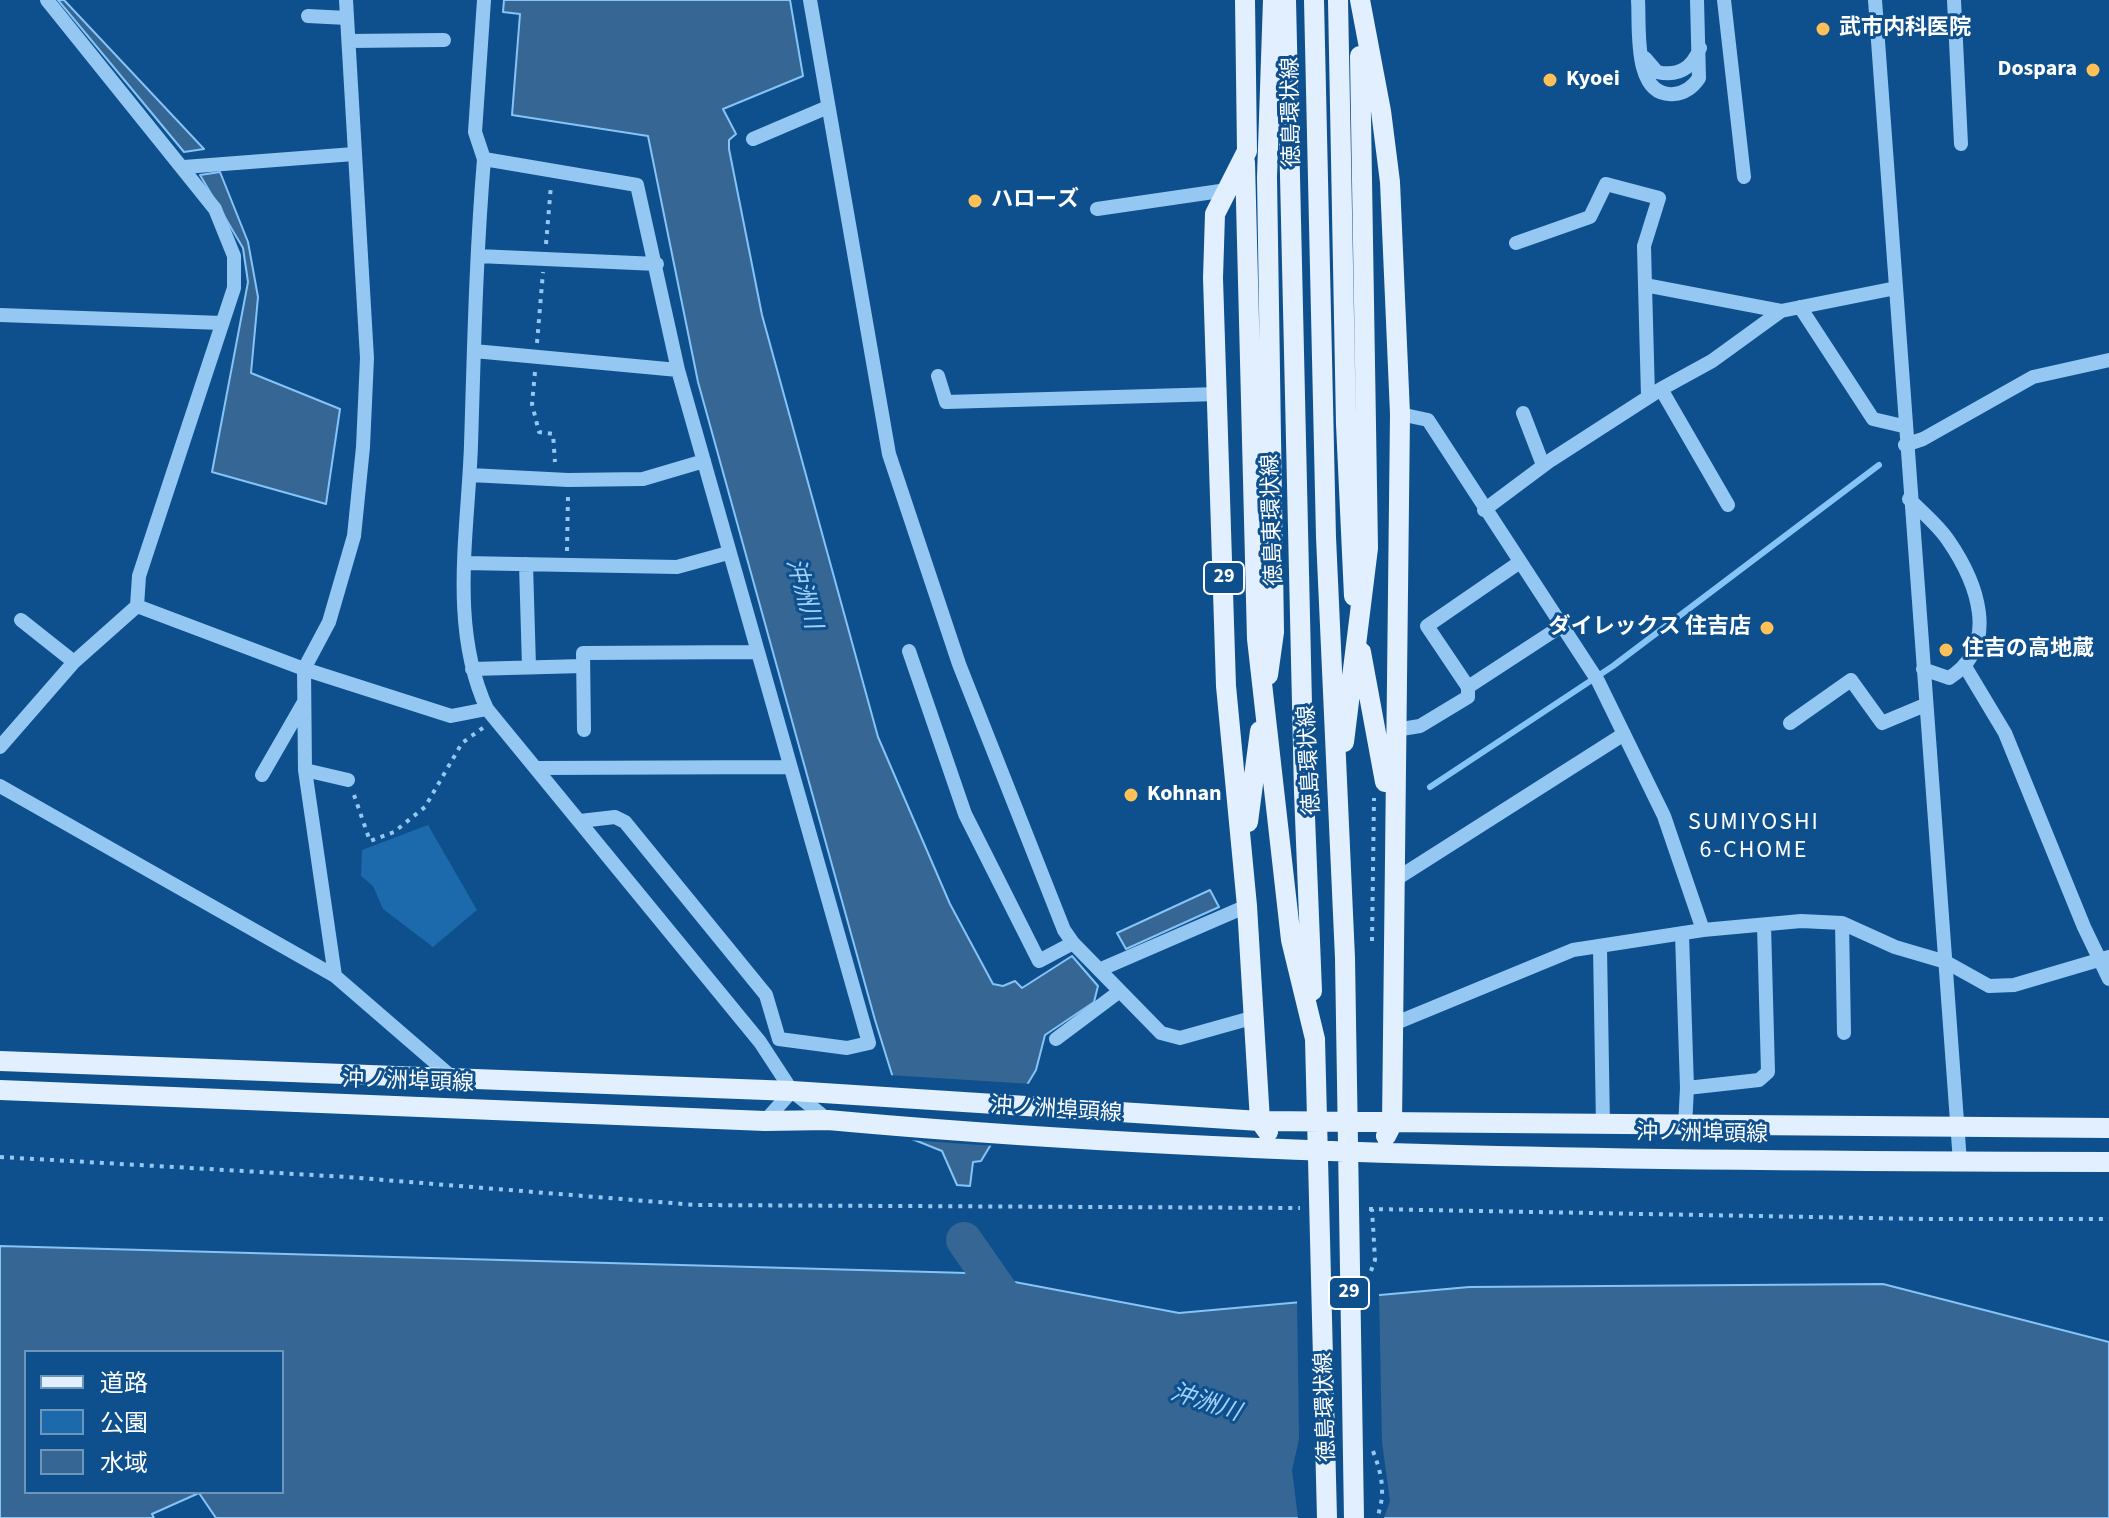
<!DOCTYPE html>
<meta charset="utf-8">
<style>
body{margin:0}
#map{position:relative;width:2109px;height:1518px;overflow:hidden;background:#0e508d;font-family:"Source Sans 3","Noto Sans JP",sans-serif}
canvas{display:block}
.legend{position:absolute;left:24px;top:1350px;width:260px;height:144px;box-sizing:border-box;background:#0e508d;border:2px solid #6e96bb;margin:0;padding:10px 14px;list-style:none;font-size:24px;color:#fff}
.legend li{display:flex;align-items:center;gap:16px;height:40px}
.legend b{width:40px;border:2px solid #6e96bb}
</style>
<div id="map">
<canvas width="2109" height="1518"></canvas>
<ul class="legend">
<li><b style="height:10px;background:#e1efff"></b>道路</li>
<li><b style="height:22px;background:#1c69ab"></b>公園</li>
<li><b style="height:22px;background:#366794"></b>水域</li>
</ul>
</div>
<script>
const ctx = document.querySelector('canvas').getContext('2d');
ctx.lineJoin = 'round';
function fill(path, color) {
  ctx.fillStyle = color;
  ctx.fill(path, 'evenodd');
}
function strokePath(path, color, width, dash) {
  ctx.strokeStyle = color;
  ctx.lineWidth = width;
  ctx.lineCap = dash ? 'butt' : 'round';
  ctx.setLineDash(dash || []);
  ctx.stroke(path);
}
function label(font, color, halo, rows, align = 'center') {
  ctx.font = font + ' "Source Sans 3","Noto Sans JP",sans-serif';
  ctx.lineWidth = 6;
  ctx.setLineDash([]);
  ctx.textBaseline = 'middle';
  ctx.strokeStyle = halo;
  ctx.fillStyle = color;
  for (const [text, x, y, turn = 0] of rows) {
    ctx.save();
    ctx.translate(x, y);
    ctx.rotate((+turn || 0) * Math.PI / 180);
    ctx.textAlign = isNaN(turn) ? turn : align;
    if (halo) ctx.strokeText(text, 0, 0);
    ctx.fillText(text, 0, 0);
    ctx.restore();
  }
}
fill(new Path2D(`
 M 428,825 L 477,910 L 433,947 L 383,909 L 373,886 L 361,876 L 362,850 Z`), '#1c69ab');
const water = new Path2D(`
 M 58,0 L 64,0 L 204,149 L 184,152 Z
 M 504,0 L 790,0 L 803,76 L 723,109 L 736,134 L 729,140 L 729,149 L 762,315 L 878,737 L 950,904 L 993,984 L 1003,986 L 1015,981 L 1022,988 L 1072,956 L 1098,986 L 1094,1002 L 1045,1035 L 1036,1070 L 981,1161 L 973,1162 L 970,1186 L 957,1185 L 942,1151 L 912,1139 L 875,1020 L 698,382 L 648,136 L 512,115 L 520,14 L 503,12 Z
 M 220,172 L 248,242 L 258,297 L 251,373 L 340,409 L 326,504 L 212,472 L 248,282 L 243,248 L 200,175 Z
 M 1210,890 L 1219,907 L 1126,949 L 1117,933 Z
 M 0,1246 L 967,1273 L 1179,1313 L 1469,1287 L 1883,1284 L 2109,1342 L 2109,1518 L 216,1518 L 199,1493 L 152,1514 L 154,1518 L 0,1518 ZM 26,1352 L 282,1352 L 282,1492 L 26,1492 Z`);
fill(water, '#366794');
strokePath(water, '#86c4f7', 2);
fill(new Path2D(`
 M 888,1075 L 1032,1084 L 995,1146 L 908,1140 Z
 M 1379,1291 L 1382,1442 L 1390,1501 L 1384,1518 L 1298,1518 L 1292,1470 L 1299,1439 L 1297,1298 Z`), '#0e508d');
strokePath(new Path2D(`
 M 1430,787 L 1613,666 L 1879,465`), '#86c4f7', 6);
strokePath(new Path2D(`
 M 964,1240 L 1017,1316`), '#366794', 36);
strokePath(new Path2D(`
 M 546,244 L 551,185
 M 537,343 L 543,272
 M 535,372 L 532,404 L 539,432 L 553,434 L 555,462
 M 567,551 L 568,495
 M 354,795 L 370,841 L 394,832 L 425,807 L 462,743 L 484,727
 M 1372,941 L 1374,798
 M 0,1157 L 347,1177 L 696,1205 L 1300,1208
 M 1369,1209 L 1922,1219 L 2109,1219
 M 1371,1271 L 1375,1260 L 1372,1209
 M 1373,1451 C 1382,1475 1386,1493 1377,1518`), '#95c7f3', 4, [4, 6]);
strokePath(new Path2D(`
 M 346,0 L 367,358 L 363,447 L 354,536 L 329,622 L 304,669 L 305,770 L 348,780
 M 484,0 L 475,132 L 484,159 C 476,254 474,350 471,445 C 468,533 449,627 487,709 L 760,1042 L 792,1091 L 828,1120
 M 810,0 L 889,454 L 959,664 L 1064,930 L 1073,943
 M 1638,0 C 1640,26 1632,98 1674,94 C 1685,93 1693,87 1699,78 L 1697,0
 M 1724,0 L 1744,177
 M 1875,0 L 1960,1162
 M 1954,0 L 1961,144
 M 308,16 L 347,18
 M 349,41 L 444,40
 M 1645,58 L 1657,72 C 1679,77 1692,68 1700,48
 M 753,139 L 828,107
 M 484,159 L 637,185 L 678,370 L 869,1043 L 847,1048 L 779,1039 L 766,995 L 625,822 L 615,817 L 580,821
 M 184,167 L 354,154
 M 1097,209 L 1227,190
 M 1516,243 L 1590,217 L 1606,184 L 1659,198 L 1644,246 L 1645,285 L 1781,311 L 1896,288
 M 478,256 L 657,264
 M 1645,285 L 1648,396
 M 1800,307 L 1873,419 L 1903,426
 M 0,315 L 222,323
 M 474,351 L 678,370
 M 938,376 L 946,402 L 1218,394
 M 1523,413 L 1543,465
 M 1400,414 L 1428,420 L 1598,681 L 1664,816 L 1703,930
 M 1905,445 L 1923,439 L 2033,377 L 2109,360
 M 470,475 L 568,480 L 643,479 L 704,461
 M 1909,499 C 1922,512 1938,525 1948,540 C 1977,582 2001,645 1949,678 L 1923,669
 M 1728,505 L 1661,389 L 1712,361 L 1781,311
 M 1484,510 L 1551,460 L 1661,389
 M 464,563 L 677,567 L 728,553
 M 526,564 L 529,667
 M 137,606 L 304,669 L 451,716 L 487,709
 M 21,620 L 74,662
 M 909,651 L 965,814 L 1039,961 L 1073,943 L 1161,1033 L 1180,1038 L 1255,1017
 M 1966,668 L 2005,733 L 2084,927 L 2109,979
 M 472,669 L 583,666
 M 1468,687 L 1563,625
 M 1790,723 L 1851,680 L 1882,723 L 1925,705
 M 584,730 L 583,653 L 757,652
 M 1395,730 L 1420,726 L 1468,697 L 1468,687 L 1427,626 L 1520,562
 M 0,747 L 74,662 L 137,606 L 139,576 L 234,288 L 234,256 L 215,209 L 47,0
 M 537,768 L 790,767
 M 305,770 L 335,976
 M 262,775 L 304,702
 M 0,786 L 335,976 L 453,1078
 M 1393,881 L 1624,734
 M 1842,923 L 1844,1033
 M 1682,934 L 1687,1088 L 1759,1080 L 1768,1072 L 1764,925
 M 1600,947 L 1603,1126
 M 1099,970 L 1247,906
 M 1391,1025 L 1573,950 L 1703,930 L 1801,921 L 1842,923 L 1895,947 L 1946,962 L 1989,986 L 2014,985 L 2109,957
 M 1056,1039 L 1120,991
 M 765,1121 L 792,1091
 M 1685,1127 L 1687,1088`), '#95c7f3', 14);
strokePath(new Path2D(`
 M 1245,0 L 1247,151 L 1215,214 L 1213,278 L 1226,686 L 1247,906 L 1260,1121 L 1268,1132
 M 1286,0 L 1304,792 L 1312,991
 M 1314,0 L 1326,537 L 1345,958 L 1354,1518
 M 1338,0 L 1346,424 L 1354,596
 M 1360,0 L 1381,111 L 1390,182 L 1400,414 L 1392,1124 L 1386,1136
 M 1245,162 L 1257,639 L 1291,940 L 1315,1039 L 1327,1518
 M 1361,652 L 1385,782
 M 1268,675 L 1274,632 L 1267,177 L 1273,0
 M 1344,742 L 1368,548 L 1360,56
 M 1248,822 L 1260,731
 M 0,1061 L 792,1091 L 1260,1121 L 2109,1128
 M 0,1090 L 765,1121 L 828,1120 C 1254,1159 1682,1161 2109,1162`), '#e1efff', 20);
for (const [x, y, r, color] of [
 [1823,29,8,"#ffc057"],
 [2093,70,8,"#ffc057"],
 [1550,80,8,"#ffc057"],
 [975,201,8,"#ffc057"],
 [1767,628,8,"#ffc057"],
 [1946,650,8,"#ffc057"],
 [1131,795,8,"#ffc057"]
]) {
  const dot = new Path2D();
  dot.arc(x, y, r, 0, 2 * Math.PI);
  ctx.fillStyle = color;
  ctx.fill(dot);
  strokePath(dot, '#0e508d', 3);
}
for (const [x, y, w] of [
 [1224,578,40],
 [1349,1293,40]
]) {
  const box = new Path2D();
  box.roundRect(x - w / 2, y - 16, w, 32, 6);
  ctx.fillStyle = '#0e508d';
  ctx.fill(box);
  strokePath(box, '#fff', 2);
}
label('bold 20px', '#fff', null, [
 ["29",1224,578],
 ["29",1349,1293]
]);
label('bold 22px', '#fff', '#0e508d', [
 ["武市内科医院",1839,29],
 ["Dospara",2077,70,"right"],
 ["Kyoei",1566,80],
 ["ハローズ",991,201],
 ["ダイレックス 住吉店",1751,628,"right"],
 ["住吉の高地蔵",1962,650],
 ["Kohnan",1147,795]
], 'left');
label('22px', '#fff', '#0e508d', [
 ["徳島環状線",1293,112,-91],
 ["徳島東環状線",1274,520,-92],
 ["徳島環状線",1311,760,-93],
 ["沖ノ洲埠頭線",408,1083,2],
 ["沖ノ洲埠頭線",1056,1111,4],
 ["沖ノ洲埠頭線",1702,1135,1],
 ["徳島環状線",1327,1407,-92]
]);
label('italic 24px', '#a0d1fb', '#0e508d', [
 ["沖洲川",802,594,74],
 ["沖洲川",1205,1404,18]
]);
ctx.letterSpacing = '2px';
label('24px', '#fff', '#0e508d', [
 ["SUMIYOSHI",1754,824],
 ["6-CHOME",1754,852]
]);
ctx.letterSpacing = '0px';
</script>
